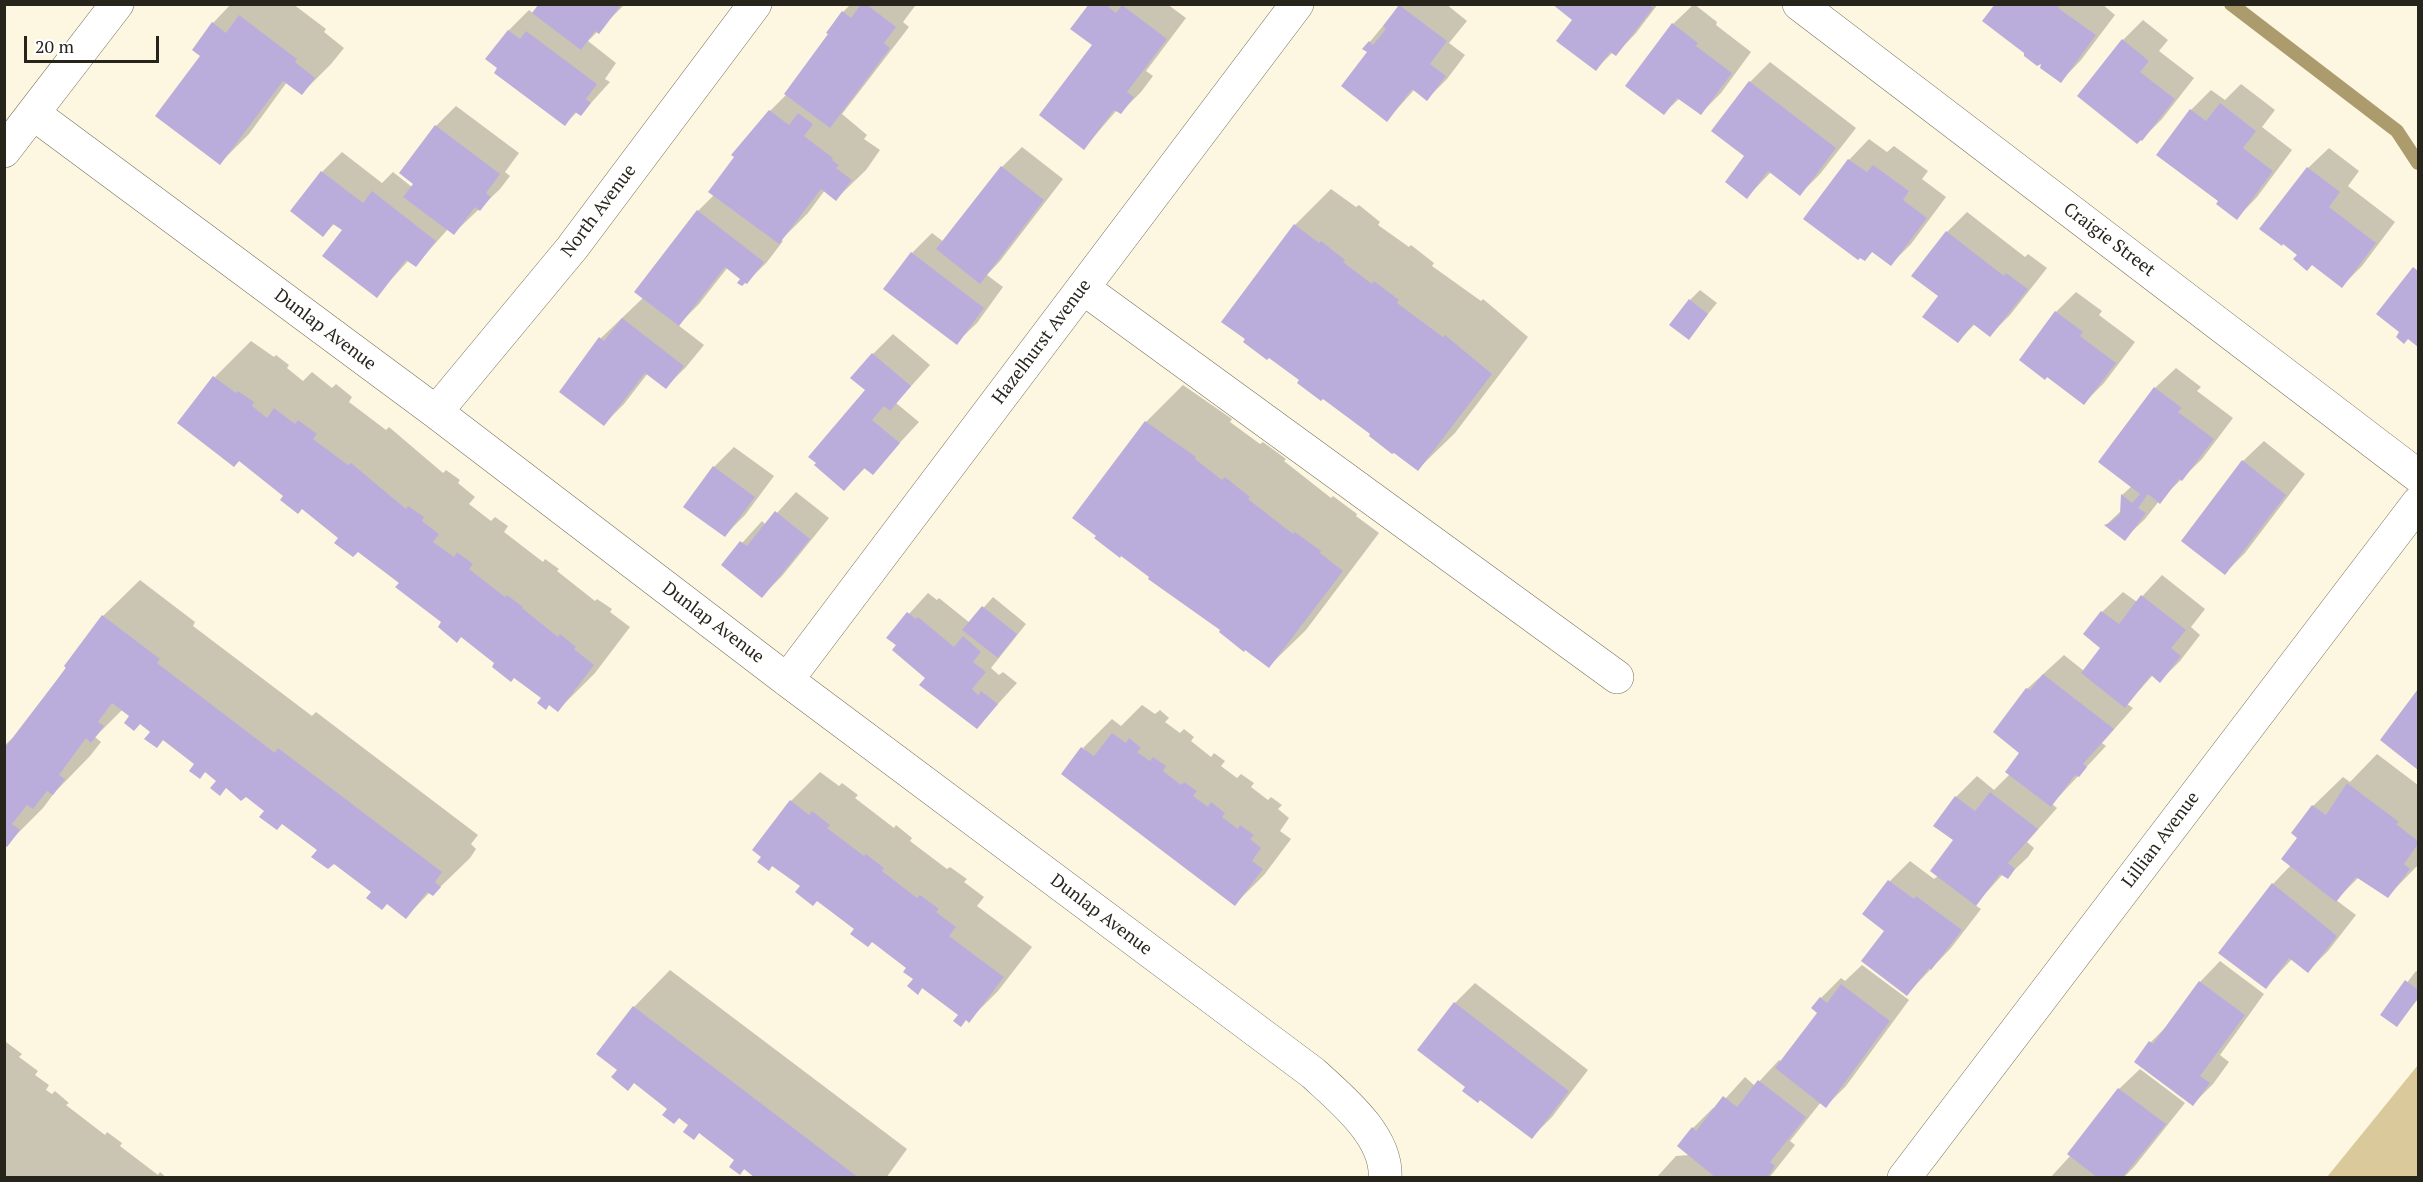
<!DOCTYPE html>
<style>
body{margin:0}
#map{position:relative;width:2423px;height:1182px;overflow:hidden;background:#fdf6e0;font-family:"PT Serif",serif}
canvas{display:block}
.frame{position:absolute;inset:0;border:6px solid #27241c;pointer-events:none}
.scale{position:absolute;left:24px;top:36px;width:135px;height:27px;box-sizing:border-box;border:3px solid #27241c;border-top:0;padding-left:8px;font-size:18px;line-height:21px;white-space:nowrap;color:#27241c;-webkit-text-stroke:4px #fff;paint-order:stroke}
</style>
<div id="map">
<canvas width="2423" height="1182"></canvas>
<div class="frame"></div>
<div class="scale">20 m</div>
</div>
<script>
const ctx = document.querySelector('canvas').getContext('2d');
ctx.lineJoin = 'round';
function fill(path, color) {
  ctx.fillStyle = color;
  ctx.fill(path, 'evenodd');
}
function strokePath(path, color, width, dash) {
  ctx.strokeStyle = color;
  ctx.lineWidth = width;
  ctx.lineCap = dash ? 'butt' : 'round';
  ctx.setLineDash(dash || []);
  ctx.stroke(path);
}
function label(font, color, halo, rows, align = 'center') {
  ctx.font = font + ' "PT Serif",serif';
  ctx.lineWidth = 6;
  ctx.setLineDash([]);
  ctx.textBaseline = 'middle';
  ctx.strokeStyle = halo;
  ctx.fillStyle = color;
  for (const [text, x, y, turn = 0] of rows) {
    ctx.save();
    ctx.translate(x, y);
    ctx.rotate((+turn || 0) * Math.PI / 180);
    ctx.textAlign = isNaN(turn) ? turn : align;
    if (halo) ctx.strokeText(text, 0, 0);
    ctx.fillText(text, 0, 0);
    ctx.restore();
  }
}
fill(new Path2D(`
 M 2418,1065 L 2418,1177 L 2327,1177 Z`), '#d9c99b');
fill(new Path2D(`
 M 231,4 L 293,4 L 326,29 L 324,32 L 344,48 L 331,64 L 302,93 L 287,82 L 249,134 L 220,163 L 213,23 Z
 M 540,4 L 625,4 L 588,41 L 616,63 L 605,79 L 610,82 L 581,114 L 577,112 L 565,124 L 487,59 L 509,30 L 529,10 L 533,13 Z
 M 851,4 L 915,6 L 903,22 L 909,27 L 842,114 L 867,135 L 864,139 L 880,150 L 866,170 L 836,199 L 825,190 L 808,213 L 781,240 L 783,241 L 767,262 L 747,282 L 728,267 L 699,304 L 678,325 L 704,345 L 686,367 L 666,387 L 648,373 L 624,404 L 604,424 L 601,338 L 644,297 L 698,211 L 714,195 L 770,111 L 787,94 L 830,34 L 843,12 Z
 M 1091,4 L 1167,4 L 1186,18 L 1146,71 L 1153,76 L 1141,92 L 1121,112 L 1117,110 L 1084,148 L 1094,45 Z
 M 1401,4 L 1446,4 L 1467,21 L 1449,43 L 1465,55 L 1447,79 L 1427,99 L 1415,89 L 1387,120 L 1369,52 L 1364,49 Z
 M 1555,4 L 1658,4 L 1636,33 L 1616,54 L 1613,52 L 1596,69 L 1574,20 Z
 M 1694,4 L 1717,22 L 1716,25 L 1751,52 L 1721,93 L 1701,113 L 1680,98 L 1664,113 L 1673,24 Z
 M 1996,4 L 2102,4 L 2115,15 L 2081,60 L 2061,81 L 2042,62 L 2026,52 Z
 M 2143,20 L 2168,40 L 2159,51 L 2194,78 L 2162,119 L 2142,139 L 2123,40 Z
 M 1770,62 L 1856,128 L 1820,174 L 1800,194 L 1771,172 L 1747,197 L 1750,82 Z
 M 2241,84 L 2275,110 L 2262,127 L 2292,150 L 2257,197 L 2237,218 L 2220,201 L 2191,110 L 2211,90 L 2225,100 Z
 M 456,106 L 519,153 L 505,172 L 510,176 L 500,189 L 454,233 L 448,229 L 416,265 L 409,260 L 376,296 L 344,230 L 335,223 L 323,235 L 322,172 L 342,152 L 382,183 L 393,172 L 412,187 L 415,184 L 401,172 L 436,126 Z
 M 1869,139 L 1887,152 L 1894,146 L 1928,171 L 1922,179 L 1946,197 L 1911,244 L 1891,264 L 1873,251 L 1865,259 L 1805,219 L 1849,160 Z
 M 1022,147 L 1063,179 L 1000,261 L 987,275 L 1003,287 L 977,323 L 956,343 L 912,253 L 932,233 L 944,242 L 1002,167 Z
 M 2329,148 L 2359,171 L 2348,186 L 2395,222 L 2362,266 L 2342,286 L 2284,242 L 2308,168 Z
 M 1331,189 L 1356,207 L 1359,205 L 1380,222 L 1378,225 L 1409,247 L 1411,245 L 1434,263 L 1432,266 L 1481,301 L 1483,299 L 1528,337 L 1455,433 L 1418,469 L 1301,380 L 1295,225 Z
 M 1967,212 L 2025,257 L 2028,254 L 2047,268 L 2010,315 L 1990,335 L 1975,324 L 1958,341 L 1940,296 L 1947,232 Z
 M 2414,268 L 2418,273 L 2418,345 L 2378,314 Z
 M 1700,290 L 1717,303 L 1688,338 L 1690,300 Z
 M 2076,292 L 2102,311 L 2099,315 L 2135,342 L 2104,383 L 2084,403 L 2056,312 Z
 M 893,334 L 930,365 L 896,403 L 919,422 L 872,473 L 866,467 L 844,489 L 818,463 L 867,390 L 873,354 Z
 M 251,341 L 274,357 L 276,355 L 289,365 L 287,368 L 303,381 L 312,372 L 332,388 L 336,384 L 352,397 L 349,402 L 386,430 L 389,427 L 443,473 L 446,470 L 460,480 L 458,483 L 475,497 L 469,504 L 491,521 L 495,517 L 508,526 L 504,532 L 543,562 L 545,559 L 559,569 L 557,571 L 595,601 L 597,599 L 612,609 L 610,612 L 630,627 L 595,673 L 558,710 L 443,622 L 401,583 L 340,537 L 215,377 Z
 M 2176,368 L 2201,387 L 2197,391 L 2233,418 L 2202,459 L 2159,501 L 2145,519 L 2124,539 L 2106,525 L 2122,510 L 2122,495 L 2132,486 L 2100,461 L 2155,388 Z
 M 1183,385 L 1232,419 L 1230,422 L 1260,444 L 1263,442 L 1286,459 L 1284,461 L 1331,498 L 1333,496 L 1357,514 L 1356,516 L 1379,533 L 1306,630 L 1269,666 L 1222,630 L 1146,422 Z
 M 2264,441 L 2305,474 L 2245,553 L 2225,573 L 2243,461 Z
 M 734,447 L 774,476 L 745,515 L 725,535 L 714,467 Z
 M 796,492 L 829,518 L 782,576 L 762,596 L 723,564 L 762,521 L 766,525 Z
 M 2162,575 L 2205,609 L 2191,627 L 2200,635 L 2180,661 L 2160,681 L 2153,675 L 2127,704 L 2133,708 L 2102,743 L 2106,746 L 2052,804 L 2057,808 L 2027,842 L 2034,848 L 2028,857 L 2007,877 L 2003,874 L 1975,905 L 1981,909 L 1951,948 L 1907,994 L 1886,931 L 1865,914 L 1890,881 L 1910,861 L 1934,879 L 1938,876 L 1955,840 L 1935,826 L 1956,797 L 1977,776 L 1994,790 L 2010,774 L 2021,752 L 2027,689 L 2064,655 L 2084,671 L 2103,648 L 2085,633 L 2102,612 L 2123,592 L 2137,602 Z
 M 140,580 L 195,622 L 193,626 L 312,716 L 316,712 L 478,835 L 471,844 L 476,849 L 470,858 L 433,894 L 430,892 L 406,917 L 246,795 L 206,771 L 200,777 L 196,764 L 122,710 L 95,737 L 101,742 L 90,756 L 55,792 L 43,808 L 6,845 L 4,844 L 4,746 L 21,730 L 103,616 Z
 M 928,593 L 937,600 L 939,598 L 970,623 L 993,597 L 1026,624 L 991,668 L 999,675 L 1003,672 L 1017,683 L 977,727 L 888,637 Z
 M 2418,691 L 2418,768 L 2382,740 Z
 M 1142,705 L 1155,714 L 1160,710 L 1169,718 L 1165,722 L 1180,733 L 1184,729 L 1194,737 L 1191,741 L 1211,757 L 1214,753 L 1225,761 L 1221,766 L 1237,778 L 1241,774 L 1254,783 L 1251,787 L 1268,800 L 1271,797 L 1282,805 L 1278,809 L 1289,818 L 1280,831 L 1291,839 L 1264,875 L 1235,904 L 1083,748 L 1112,719 L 1121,726 Z
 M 2377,754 L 2418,785 L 2418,865 L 2388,896 L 2359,877 L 2336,900 L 2356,915 L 2328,951 L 2308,971 L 2292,959 L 2266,987 L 2220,952 L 2273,884 L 2291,865 L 2299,838 L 2313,806 L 2343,777 L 2350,782 Z
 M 820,772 L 839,786 L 842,783 L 858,795 L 855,798 L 894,828 L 896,825 L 912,838 L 910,841 L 947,869 L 950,867 L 967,879 L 964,882 L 984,897 L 977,906 L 1032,947 L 998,991 L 969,1020 L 923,987 L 918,993 L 915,979 L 908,967 L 802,886 L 791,801 Z
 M 2220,961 L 2264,994 L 2220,1055 L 2229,1062 L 2213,1084 L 2193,1104 L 2136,1062 L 2151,1042 L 2171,1022 L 2200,982 Z
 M 1862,965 L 1909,1000 L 1846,1086 L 1826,1106 L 1821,1102 L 1790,1141 L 1795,1145 L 1769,1178 L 1656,1178 L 1676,1156 L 1690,1155 L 1693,1128 L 1713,1108 L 1715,1110 L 1745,1077 L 1755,1086 L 1779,1060 L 1782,1062 L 1819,1013 L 1813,1008 L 1821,998 L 1841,978 L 1845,981 Z
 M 670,970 L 907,1149 L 886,1178 L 757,1178 L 746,1168 L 740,1173 L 736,1160 L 619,1070 L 634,1007 Z
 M 2416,971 L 2418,972 L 2418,999 L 2397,1025 L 2382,1015 Z
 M 1475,983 L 1588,1070 L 1552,1117 L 1532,1137 L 1467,1087 L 1455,1003 Z
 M 6,1042 L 22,1054 L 19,1057 L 38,1071 L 35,1075 L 49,1085 L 46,1090 L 52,1094 L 55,1091 L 69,1103 L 66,1105 L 105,1135 L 107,1132 L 122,1143 L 120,1146 L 158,1175 L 160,1172 L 167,1178 L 4,1178 Z
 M 2140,1069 L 2185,1103 L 2134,1167 L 2123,1178 L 2050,1178 L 2071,1155 L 2069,1154 L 2119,1089 Z`), '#0003');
strokePath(new Path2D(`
 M 2231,4 L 2397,131 L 2418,163`), '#ac9c6d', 14);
fill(new Path2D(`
 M 861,4 L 866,4 L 896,27 L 884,43 L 890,48 L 830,128 L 784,94 L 828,34 L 826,33 L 842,11 L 851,18 Z
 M 1089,4 L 1105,4 L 1116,13 L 1122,5 L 1167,39 L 1127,92 L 1134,97 L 1121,114 L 1114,110 L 1084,150 L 1039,115 L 1092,45 L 1070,29 Z
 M 1552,4 L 1648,4 L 1653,8 L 1616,56 L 1610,52 L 1596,71 L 1556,41 L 1572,20 Z
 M 1995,4 L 2060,4 L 2058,8 L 2096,35 L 2061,83 L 2040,68 L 2041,64 L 2037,66 L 2024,56 L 2024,53 L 1982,21 Z
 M 538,5 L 621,5 L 599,34 L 595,31 L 581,50 L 532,13 Z
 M 1399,5 L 1447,41 L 1430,64 L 1446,76 L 1427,101 L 1412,89 L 1387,122 L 1341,86 L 1367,52 L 1362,49 L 1369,41 L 1373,45 L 1386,29 L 1383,26 Z
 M 239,15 L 297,59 L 295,62 L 315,78 L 302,95 L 283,81 L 220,165 L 155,116 L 200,56 L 192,50 L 212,22 L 226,33 Z
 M 1672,23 L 1698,43 L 1696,46 L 1732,73 L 1701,115 L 1677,98 L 1664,115 L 1625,86 Z
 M 508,30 L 520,39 L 526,31 L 597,84 L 586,99 L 591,103 L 581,116 L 575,112 L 565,126 L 494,73 L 497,68 L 485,59 Z
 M 2122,39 L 2149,61 L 2140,72 L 2175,99 L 2142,141 L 2141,140 L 2137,144 L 2077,96 Z
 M 1749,81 L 1836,148 L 1800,196 L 1768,171 L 1747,199 L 1725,182 L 1744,156 L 1711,131 Z
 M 2220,103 L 2256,131 L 2243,148 L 2273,171 L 2237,220 L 2216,204 L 2218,201 L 2156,155 L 2190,109 L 2206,121 Z
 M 769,110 L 789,125 L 798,113 L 813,124 L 804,136 L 833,158 L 832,160 L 839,165 L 836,168 L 852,180 L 836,201 L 821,189 L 779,244 L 708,192 L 734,157 L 731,155 Z
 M 435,125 L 500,174 L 486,193 L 491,197 L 480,211 L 475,207 L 454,235 L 403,197 L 413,184 L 399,173 Z
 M 1848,159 L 1867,172 L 1873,165 L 1909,191 L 1903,200 L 1927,218 L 1891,266 L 1872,252 L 1865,261 L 1860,258 L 1858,260 L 1803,219 Z
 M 1001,166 L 1044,200 L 980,284 L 936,249 Z
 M 2307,167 L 2340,192 L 2329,207 L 2376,243 L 2342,288 L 2312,265 L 2307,271 L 2293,259 L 2297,255 L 2283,244 L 2282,246 L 2259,229 Z
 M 321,171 L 363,203 L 372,191 L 436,241 L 416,267 L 406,260 L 377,298 L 322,256 L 342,230 L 333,224 L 323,237 L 290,211 Z
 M 697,210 L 764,262 L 747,284 L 745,283 L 742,286 L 737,283 L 740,279 L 725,267 L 679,326 L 634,292 Z
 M 1294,224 L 1319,243 L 1321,241 L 1345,260 L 1343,262 L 1372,284 L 1374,281 L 1399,300 L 1397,303 L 1443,337 L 1445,335 L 1492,374 L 1418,471 L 1394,453 L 1392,454 L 1369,436 L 1370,434 L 1323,399 L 1321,401 L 1297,383 L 1299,380 L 1269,358 L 1267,360 L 1243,342 L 1245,339 L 1221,322 Z
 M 1946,231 L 2004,276 L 2006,273 L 2028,289 L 1990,337 L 1973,324 L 1958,343 L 1922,317 L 1938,296 L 1911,276 Z
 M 911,252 L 984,308 L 957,345 L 883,289 Z
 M 2413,267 L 2418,271 L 2418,347 L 2408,339 L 2404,344 L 2396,337 L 2399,332 L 2376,314 Z
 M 1689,299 L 1708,314 L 1689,340 L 1669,325 Z
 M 2055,311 L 2083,332 L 2080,336 L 2116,363 L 2084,405 L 2047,377 L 2045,380 L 2019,360 Z
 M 622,318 L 684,366 L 666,389 L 645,373 L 604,426 L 559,392 L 599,337 L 604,341 Z
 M 872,353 L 911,386 L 890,411 L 884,406 L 872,420 L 900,443 L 873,475 L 864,468 L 844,491 L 814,465 L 816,463 L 808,457 L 865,390 L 850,378 Z
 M 213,376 L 236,393 L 238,391 L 254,402 L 252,406 L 267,418 L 274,408 L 295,424 L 298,420 L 317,434 L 313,439 L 348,465 L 351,463 L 406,509 L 408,506 L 424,517 L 422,521 L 439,534 L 433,542 L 454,557 L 457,552 L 473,564 L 469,569 L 505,597 L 507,595 L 523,607 L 522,608 L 558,637 L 560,634 L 576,647 L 574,649 L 594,665 L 558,712 L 549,705 L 546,710 L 537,703 L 541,698 L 514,678 L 511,682 L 492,667 L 494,663 L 461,637 L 457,643 L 438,627 L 441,622 L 395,587 L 399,583 L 358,552 L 353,557 L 334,543 L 338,538 L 302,509 L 298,514 L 280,500 L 283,496 L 239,461 L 234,467 L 177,423 Z
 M 2154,387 L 2182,408 L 2178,412 L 2214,439 L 2182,481 L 2179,479 L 2160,504 L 2148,494 L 2138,508 L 2146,513 L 2125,541 L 2104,525 L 2110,523 L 2120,514 L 2121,494 L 2132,503 L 2140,494 L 2098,462 Z
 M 1145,421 L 1196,457 L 1195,459 L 1222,480 L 1225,477 L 1250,497 L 1248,499 L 1293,534 L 1295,532 L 1321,551 L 1320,553 L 1343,571 L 1269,668 L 1245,650 L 1244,652 L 1219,632 L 1220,630 L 1148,579 L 1149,577 L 1121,556 L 1120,558 L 1094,538 L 1096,536 L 1072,518 Z
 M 2242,460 L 2286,495 L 2225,575 L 2181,541 Z
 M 713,466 L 755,497 L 725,537 L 683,507 Z
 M 775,511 L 810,539 L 762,598 L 721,565 L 740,541 L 747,546 Z
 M 2141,595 L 2186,630 L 2171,648 L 2181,656 L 2160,683 L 2151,675 L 2125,708 L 2081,673 L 2100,648 L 2083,634 L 2101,611 L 2119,624 Z
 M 982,606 L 1017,634 L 998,658 L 962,630 Z
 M 907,612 L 916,619 L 918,617 L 954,647 L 963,636 L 981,652 L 973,662 L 986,672 L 972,689 L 978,695 L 981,691 L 998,704 L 977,729 L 919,685 L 925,678 L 892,650 L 896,645 L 886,638 Z
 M 102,615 L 160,659 L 157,663 L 275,753 L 278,748 L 442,872 L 435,882 L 441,887 L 433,896 L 427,892 L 406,919 L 387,904 L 382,910 L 366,898 L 371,892 L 334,864 L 328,869 L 311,857 L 317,850 L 282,824 L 277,830 L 259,817 L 264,811 L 246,797 L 241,801 L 226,788 L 220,796 L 210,788 L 216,781 L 205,772 L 200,779 L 189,771 L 194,764 L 163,740 L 157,748 L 144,739 L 150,732 L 140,724 L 134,731 L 124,723 L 129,716 L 112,703 L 98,722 L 104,726 L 91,743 L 86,738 L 59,775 L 65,779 L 53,795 L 47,791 L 33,809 L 27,805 L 12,824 L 20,830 L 7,847 L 4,846 L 4,749 L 66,668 L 64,666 Z
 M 2043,674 L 2114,729 L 2083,764 L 2087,767 L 2079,777 L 2075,775 L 2051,807 L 2005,772 L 2019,753 L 1993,732 L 2026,688 L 2030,690 Z
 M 2418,689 L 2418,770 L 2380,740 Z
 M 1112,733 L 1126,743 L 1129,738 L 1141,748 L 1137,752 L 1150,761 L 1153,757 L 1166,766 L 1163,771 L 1181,785 L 1184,782 L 1197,791 L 1193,796 L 1208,807 L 1211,802 L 1225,813 L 1222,817 L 1238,829 L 1240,825 L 1254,835 L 1250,839 L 1261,848 L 1252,861 L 1263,869 L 1235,906 L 1061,774 L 1081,747 L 1094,756 Z
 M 2347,783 L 2399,822 L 2396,824 L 2418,841 L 2418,844 L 2404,864 L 2410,869 L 2388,898 L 2356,877 L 2336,902 L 2281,859 L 2297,838 L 2291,833 L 2312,805 L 2326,815 Z
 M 1990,792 L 2038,829 L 2008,863 L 2015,869 L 2008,879 L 2000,874 L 1976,906 L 1930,871 L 1953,840 L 1933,826 L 1955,796 L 1975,811 Z
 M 790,800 L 809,815 L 812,811 L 830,825 L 827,828 L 864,856 L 866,854 L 884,868 L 882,871 L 917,898 L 920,895 L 939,909 L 936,912 L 956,927 L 949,936 L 1004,977 L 969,1023 L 966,1020 L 961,1027 L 953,1021 L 958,1015 L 922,988 L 918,995 L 907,986 L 913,979 L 903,972 L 906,968 L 872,942 L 868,947 L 850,934 L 854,929 L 817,901 L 813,906 L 795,892 L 800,886 L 772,866 L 769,871 L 757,862 L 761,857 L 752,850 Z
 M 1888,880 L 1914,899 L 1916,896 L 1962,930 L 1931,970 L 1929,968 L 1907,996 L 1861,961 L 1884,931 L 1862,914 Z
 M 2272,883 L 2337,936 L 2308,973 L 2289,958 L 2266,989 L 2218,953 Z
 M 2405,980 L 2418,990 L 2418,998 L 2397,1027 L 2380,1015 Z
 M 2199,981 L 2245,1015 L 2200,1076 L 2210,1083 L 2193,1106 L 2134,1062 L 2149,1041 L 2153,1044 Z
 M 1841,984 L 1890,1021 L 1826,1108 L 1775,1068 L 1817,1013 L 1811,1008 L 1820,997 L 1827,1003 Z
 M 1454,1002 L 1569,1091 L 1532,1139 L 1480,1100 L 1478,1103 L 1462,1091 L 1465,1087 L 1417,1050 Z
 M 633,1006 L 859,1178 L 755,1178 L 744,1169 L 740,1175 L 729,1167 L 734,1160 L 699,1133 L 694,1140 L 683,1132 L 688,1125 L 679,1118 L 674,1124 L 662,1115 L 667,1109 L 634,1083 L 628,1091 L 611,1077 L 617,1070 L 596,1054 Z
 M 1758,1080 L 1806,1117 L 1770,1162 L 1775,1166 L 1767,1178 L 1716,1178 L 1677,1146 L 1692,1127 L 1696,1131 L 1723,1096 L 1737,1107 Z
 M 2118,1088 L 2166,1124 L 2122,1178 L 2098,1178 L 2067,1154 Z`), '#bbaddb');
const minor = new Path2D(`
 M 1799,4 L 2418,476
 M 34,114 L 436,412 L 787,680 L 1313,1073 C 1340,1098 1388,1136 1385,1178
 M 4,151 L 117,4
 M 1083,288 L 1617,677
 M 436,412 L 572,248 L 755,4
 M 787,680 L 1297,4
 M 1904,1178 L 2418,503`);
strokePath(minor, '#78725f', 34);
strokePath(minor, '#fff', 33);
label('18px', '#27241c', '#fff', [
 ["North Avenue",599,211,-53],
 ["Craigie Street",2109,240,37],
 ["Dunlap Avenue",325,330,37],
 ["Hazelhurst Avenue",1042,342,-53],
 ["Dunlap Avenue",713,623,37],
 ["Lillian Avenue",2161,840,-53],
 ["Dunlap Avenue",1101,915,37]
]);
</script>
